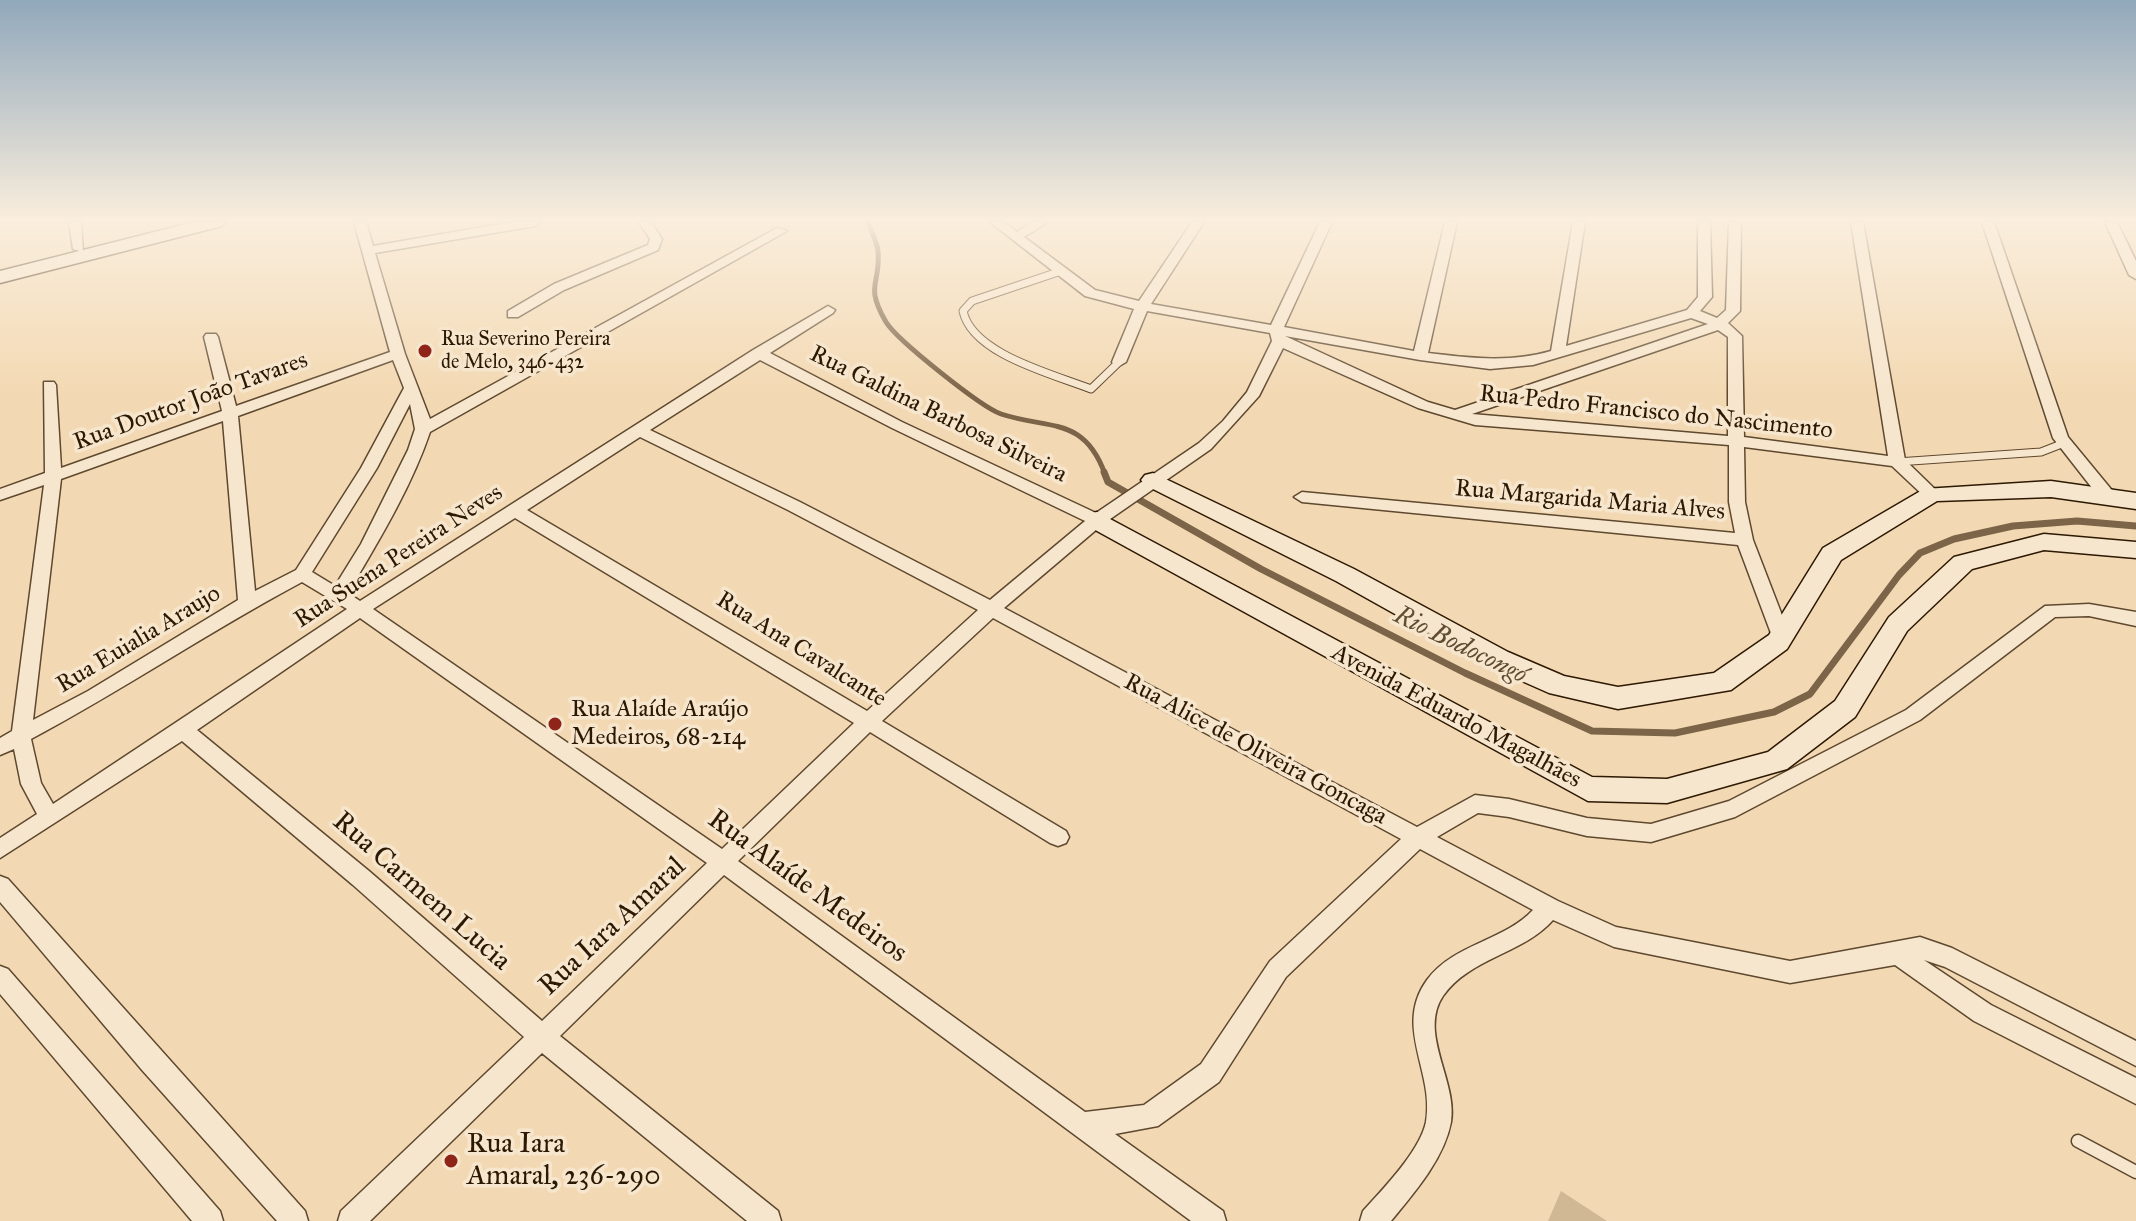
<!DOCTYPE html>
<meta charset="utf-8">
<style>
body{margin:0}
canvas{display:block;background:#f3d9b3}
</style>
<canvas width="2136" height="1221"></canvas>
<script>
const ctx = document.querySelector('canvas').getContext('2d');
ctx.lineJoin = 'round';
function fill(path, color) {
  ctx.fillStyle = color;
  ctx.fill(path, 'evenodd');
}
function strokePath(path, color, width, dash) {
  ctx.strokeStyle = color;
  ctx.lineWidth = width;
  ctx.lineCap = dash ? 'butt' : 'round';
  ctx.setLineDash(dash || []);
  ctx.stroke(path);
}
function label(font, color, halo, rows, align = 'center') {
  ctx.font = font + ' "IM FELL Great Primer",serif';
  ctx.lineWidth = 7;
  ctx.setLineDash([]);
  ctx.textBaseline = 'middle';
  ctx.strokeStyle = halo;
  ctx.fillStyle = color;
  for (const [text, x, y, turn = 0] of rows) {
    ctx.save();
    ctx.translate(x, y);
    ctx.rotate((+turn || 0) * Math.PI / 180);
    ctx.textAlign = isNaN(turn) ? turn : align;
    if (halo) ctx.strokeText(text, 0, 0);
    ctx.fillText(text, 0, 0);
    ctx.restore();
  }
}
fill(new Path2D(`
 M 1561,1191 L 1607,1221 L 1548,1221 Z`), '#d1b895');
strokePath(new Path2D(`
 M 868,222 C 871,231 877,242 878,251 C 881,285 864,284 886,322 C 897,340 981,407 1001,414 C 1050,430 1084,416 1105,474`), '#7c6448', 5);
strokePath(new Path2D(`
 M 1104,472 L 1108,482 L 1261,569 L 1465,673 L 1592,731 L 1675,733 L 1774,712 L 1810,694 L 1899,575 L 1920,553 L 1954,539 L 2013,526 L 2077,521 L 2136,526`), '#7c6448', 7);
const laneFar1 = new Path2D(`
 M 1061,271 L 972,301 L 963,311 C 972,354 1053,374 1091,389 L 1119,362
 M 1897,462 L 2041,452 L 2059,445 L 2061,438`);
const lane = new Path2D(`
 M 2078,1141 L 2136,1172`);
const street = new Path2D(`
 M 69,222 L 81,222 L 83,252 L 73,249 Z
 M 354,222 L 366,222 L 373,246 L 512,222 L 541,222 L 535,226 L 375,253 L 405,354 L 430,419 L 777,228 L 787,231 L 430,432 C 411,488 378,542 348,593 L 360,601 L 753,350 L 828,306 L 835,310 L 833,313 L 770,353 L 902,422 L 1096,513 L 1199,443 L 1223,421 L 1247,392 L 1272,341 L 1270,333 L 1147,311 L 1126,362 L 1119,366 L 1114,365 L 1112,362 L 1134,309 L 1085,296 L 990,222 L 1004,222 L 1017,232 L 1033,222 L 1048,222 L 1024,237 L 1095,290 L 1139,301 L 1192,222 L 1204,222 L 1151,304 L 1271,325 L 1320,222 L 1332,222 L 1284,327 L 1414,351 L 1445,222 L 1457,222 L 1428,353 C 1471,358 1509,363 1551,351 L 1573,222 L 1585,222 L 1566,346 L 1687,310 L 1698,297 L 1698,222 L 1710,222 L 1712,297 L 1700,311 L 1717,318 L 1726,310 L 1729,222 L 1741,222 L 1740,311 L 1728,323 L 1742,336 L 1744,437 L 1888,456 L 1851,222 L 1863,222 L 1905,460 L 1940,494 L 1938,498 L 1926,498 L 1892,466 L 1744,447 L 1745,502 L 1753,540 L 1790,636 L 1787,641 L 1775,641 L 1772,636 L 1738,545 L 1302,502 L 1294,497 L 1302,492 L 1735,533 L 1729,502 L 1729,445 L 1475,425 L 1418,408 L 1283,348 L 1259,396 L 1211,449 L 1103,524 L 1004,608 L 1417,827 L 1475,795 L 1509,799 L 1587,818 L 1651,824 L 1729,801 L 1906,710 L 2045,606 L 2089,604 L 2136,612 L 2136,626 L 2089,616 L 2055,617 L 1920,720 L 1735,817 L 1651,842 L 1587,836 L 1509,817 L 1478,813 L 1437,837 L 1558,901 L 1616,927 L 1790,961 L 1920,937 L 1952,948 L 2136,1041 L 2136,1066 L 1945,967 L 1924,960 L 1991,1005 L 2136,1078 L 2136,1104 L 1974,1021 L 1895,965 L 1790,983 L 1614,947 L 1553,920 C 1523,954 1469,958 1443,996 C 1418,1033 1458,1082 1451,1122 C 1444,1159 1414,1193 1391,1221 L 1360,1221 L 1363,1211 C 1383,1189 1420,1151 1426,1122 C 1435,1072 1393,1027 1427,980 C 1453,944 1504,941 1533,910 L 1420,849 L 1286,977 L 1219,1082 L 1158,1126 L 1115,1134 L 1223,1211 L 1226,1221 L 1191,1221 L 724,875 L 560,1036 L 778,1211 L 781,1221 L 747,1221 L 542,1053 L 370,1221 L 338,1221 L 341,1211 L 524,1037 L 353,885 L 182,741 L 0,858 L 0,838 L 37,814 L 21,784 L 14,749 L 0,755 L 0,738 L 12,731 L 44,485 L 0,500 L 0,489 L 45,473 L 44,382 L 54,382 L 56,385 L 61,468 L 222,411 L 204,337 L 206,334 L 216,334 L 218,337 L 236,406 L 390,352 ZM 1691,318 L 1708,324 L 1455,410 L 1428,402 L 1285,336 L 1420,360 L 1490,369 L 1533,365 ZM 1718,330 L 1728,337 L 1728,436 L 1472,414 ZM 393,360 L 404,388 L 361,468 L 296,570 L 255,591 L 238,416 ZM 760,360 L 892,428 L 1085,521 L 990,600 L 800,502 L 650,430 ZM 410,404 L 415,429 L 408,450 L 361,544 L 335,586 L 312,572 L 377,468 ZM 223,421 L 238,600 L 88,691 L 33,720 L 61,479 ZM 640,437 L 788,510 L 978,610 L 867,711 L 527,510 ZM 515,518 L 854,723 L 722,849 L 373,609 ZM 302,582 L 347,609 L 53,804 L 41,783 L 31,739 C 123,690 210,631 302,582 ZM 360,618 L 707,863 L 542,1021 L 369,871 L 197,730 ZM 993,618 L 1401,839 L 1270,961 L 1201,1064 L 1144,1105 L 1085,1112 L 738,861 L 870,732 L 1050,843 L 1058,846 L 1066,843 L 1069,837 L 1066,831 L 882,721 Z
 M 639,222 L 651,222 L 662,239 L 658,250 L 564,290 L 518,317 L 508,317 L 508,311 L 554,284 L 648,245 L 650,239 Z
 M 1982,222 L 1994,222 L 2068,437 L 2115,494 L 2117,498 L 2115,502 L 2103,502 L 2053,438 Z
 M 2105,222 L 2117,222 L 2136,261 L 2136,279 L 2129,275 Z
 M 0,876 L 8,879 L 305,1211 L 308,1221 L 277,1221 L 142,1070 L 0,902 Z
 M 0,966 L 8,969 L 220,1211 L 223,1221 L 192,1221 L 0,994 Z`);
const secondary = new Path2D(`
 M 194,222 L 225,222 L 222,226 L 0,283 L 0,271 Z
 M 1153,473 L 1354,569 L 1508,652 L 1564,676 L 1618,687 L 1714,673 L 1769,635 L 1823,548 L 1924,489 L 2051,481 L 2136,493 L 2136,509 L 2051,497 L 1937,501 L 1841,560 L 1787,649 L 1731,690 L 1618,709 L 1549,693 L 1488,666 L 1336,581 L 1145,485 L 1141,480 L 1145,475 Z
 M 1097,512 L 1592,777 L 1667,779 L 1768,752 L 1835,701 L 1889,617 L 1954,557 L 2044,534 L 2136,542 L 2136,558 L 2044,550 L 1972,569 L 1907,631 L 1855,717 L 1787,769 L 1667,803 L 1588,801 L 1088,526 L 1085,520 L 1088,514 Z`);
strokePath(laneFar1, '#5e482e', 9);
strokePath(lane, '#5e482e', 15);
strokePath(street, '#5e482e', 3);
strokePath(secondary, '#2d1802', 3);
strokePath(laneFar1, '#f7e6ce', 7);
strokePath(lane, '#f7e6ce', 12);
fill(street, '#f7e6ce');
fill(secondary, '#f7e6ce');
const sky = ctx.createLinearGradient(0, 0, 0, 393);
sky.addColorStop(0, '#91a8bb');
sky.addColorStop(0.56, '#faeedd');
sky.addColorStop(1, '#faeedd00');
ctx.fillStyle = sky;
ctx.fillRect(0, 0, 2136, 393);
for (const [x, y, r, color] of [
 [425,351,8,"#8f2418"],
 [555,724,8,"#8f2418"],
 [451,1161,8,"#8f2418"]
]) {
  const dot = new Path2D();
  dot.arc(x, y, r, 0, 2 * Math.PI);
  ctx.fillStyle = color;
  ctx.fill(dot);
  strokePath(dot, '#f7e6ce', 3);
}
label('20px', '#2d1802', '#f7e6ce', [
 ["Rua Severino Pereira",441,340],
 ["de Melo, 346-432",441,363]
], 'left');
label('24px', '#2d1802', '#f7e6ce', [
 ["Rua Doutor João Tavares",191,402,-20],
 ["Rua Pedro Francisco do Nascimento",1656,413,6],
 ["Rua Galdina Barbosa Silveira",938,415,26],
 ["Rua Margarida Maria Alves",1590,501,5],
 ["Rua Suena Pereira Neves",399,557,-33],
 ["Rua Euialia Araujo",139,640,-31],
 ["Rua Ana Cavalcante",801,650,32],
 ["Avenida Eduardo Magalhães",1456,717,28],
 ["Rua Alice de Oliveira Goncaga",1255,750,28]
]);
label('24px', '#2d1802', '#f7e6ce', [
 ["Rua Alaíde Araújo",571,710],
 ["Medeiros, 68-214",571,738]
], 'left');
label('italic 26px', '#614b31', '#f7e6ce', [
 ["Rio Bodocongó",1460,646,26]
]);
label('28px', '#2d1802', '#f7e6ce', [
 ["Rua Alaíde Medeiros",807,887,36],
 ["Rua Carmem Lucia",421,892,41],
 ["Rua Iara Amaral",613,927,-43]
]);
label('28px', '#2d1802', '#f7e6ce', [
 ["Rua Iara",467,1145],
 ["Amaral, 236-290",467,1177]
], 'left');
</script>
